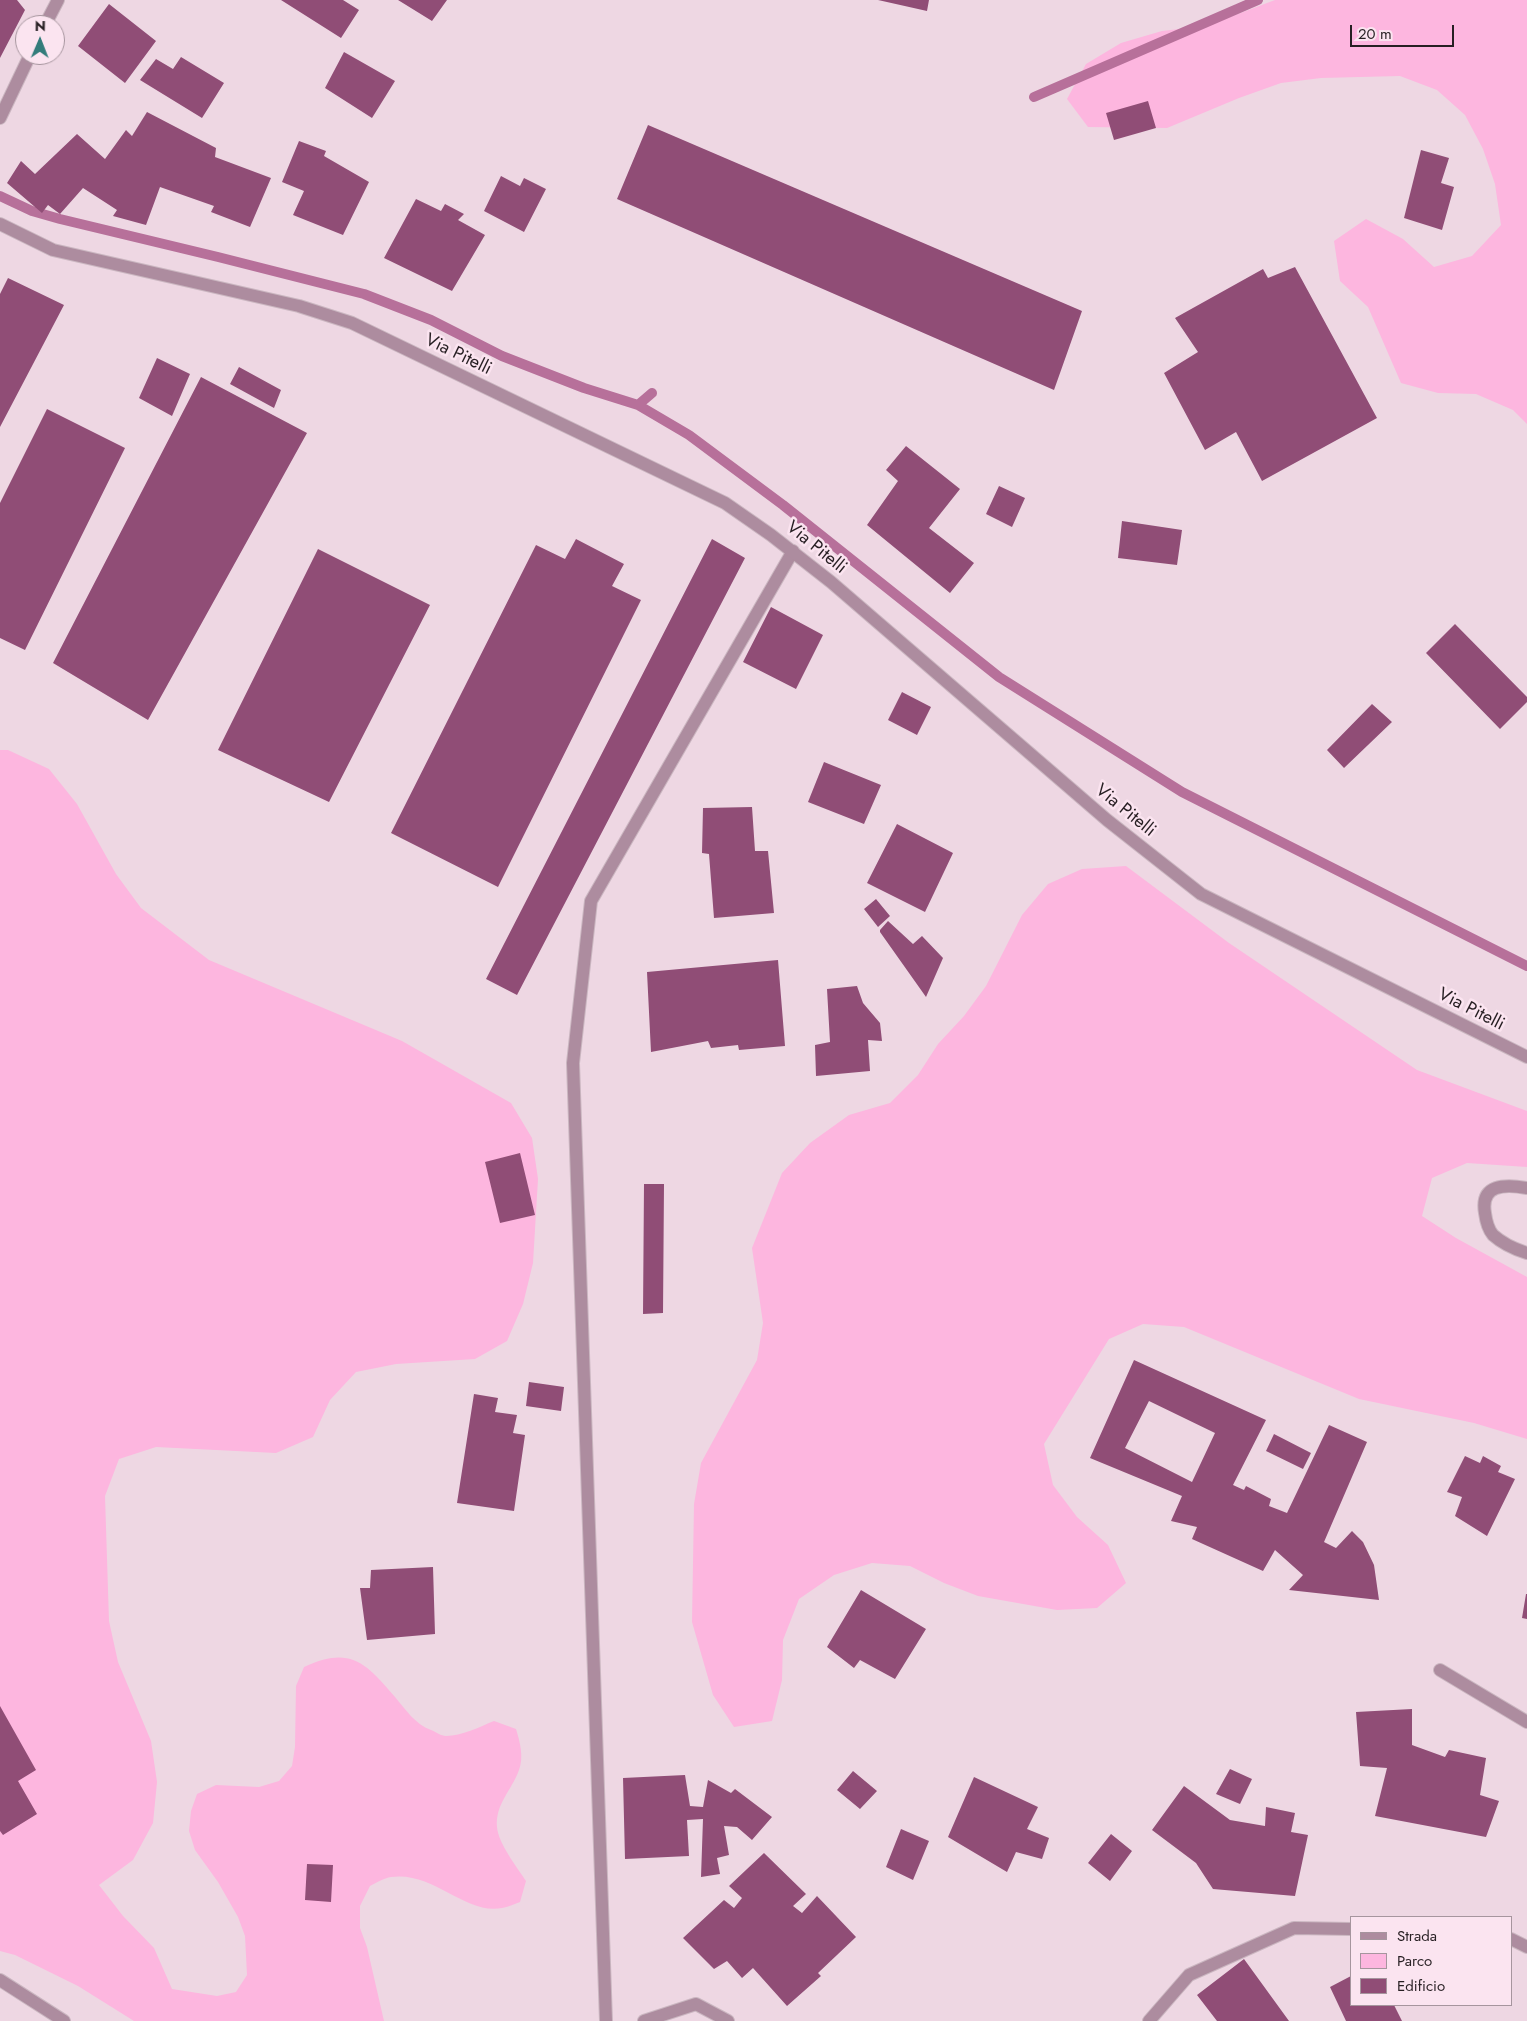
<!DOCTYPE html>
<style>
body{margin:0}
#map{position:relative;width:1527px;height:2021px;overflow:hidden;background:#eed7e3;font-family:Jost,sans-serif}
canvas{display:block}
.legend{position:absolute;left:1350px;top:1916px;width:162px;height:90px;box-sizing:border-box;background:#fbe4f0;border:1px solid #a6959e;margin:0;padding:6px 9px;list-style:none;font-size:15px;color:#271f23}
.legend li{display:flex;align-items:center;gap:10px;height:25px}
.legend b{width:25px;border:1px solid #a6959e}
.north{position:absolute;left:15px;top:15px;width:50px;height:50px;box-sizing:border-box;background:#fbe4f0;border:1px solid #a6959e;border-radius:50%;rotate:1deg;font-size:14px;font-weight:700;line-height:20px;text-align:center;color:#271f23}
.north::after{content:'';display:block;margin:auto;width:18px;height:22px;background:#337c7b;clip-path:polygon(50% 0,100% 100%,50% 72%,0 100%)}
.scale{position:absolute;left:1350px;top:25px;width:104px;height:22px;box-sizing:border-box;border:2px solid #271f23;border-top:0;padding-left:6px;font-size:15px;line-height:18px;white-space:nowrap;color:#271f23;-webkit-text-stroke:4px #fbe4f0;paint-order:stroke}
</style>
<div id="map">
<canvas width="1527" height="2021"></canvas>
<ul class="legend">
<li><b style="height:6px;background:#ad8c9f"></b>Strada</li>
<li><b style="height:14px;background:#fdb6df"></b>Parco</li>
<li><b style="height:14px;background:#904d76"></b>Edificio</li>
</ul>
<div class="north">N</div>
<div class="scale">20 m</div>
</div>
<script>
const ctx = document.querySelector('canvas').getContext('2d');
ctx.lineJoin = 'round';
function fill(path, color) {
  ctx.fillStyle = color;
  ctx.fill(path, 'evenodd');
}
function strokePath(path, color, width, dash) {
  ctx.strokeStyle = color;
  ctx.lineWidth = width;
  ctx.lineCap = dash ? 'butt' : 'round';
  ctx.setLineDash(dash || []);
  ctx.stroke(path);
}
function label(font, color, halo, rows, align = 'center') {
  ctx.font = font + ' Jost,sans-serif';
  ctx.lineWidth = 5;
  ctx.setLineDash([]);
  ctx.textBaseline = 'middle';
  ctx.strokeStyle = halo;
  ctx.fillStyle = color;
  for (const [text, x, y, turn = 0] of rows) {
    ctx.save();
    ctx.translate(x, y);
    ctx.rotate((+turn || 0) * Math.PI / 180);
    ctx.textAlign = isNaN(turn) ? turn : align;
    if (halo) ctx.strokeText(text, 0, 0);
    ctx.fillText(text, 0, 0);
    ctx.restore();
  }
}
fill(new Path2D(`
 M 1275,0 L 1527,0 L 1527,424 L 1513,410 L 1476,394 L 1438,393 L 1401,383 L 1368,307 L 1340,281 L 1334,241 L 1366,219 L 1403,239 L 1434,267 L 1472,256 L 1501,225 L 1495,184 L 1483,149 L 1465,115 L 1437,90 L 1400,76 L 1321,78 L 1281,83 L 1239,98 L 1167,128 L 1088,127 L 1067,99 L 1086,64 L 1121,43 L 1162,31 L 1206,26 Z
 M 0,750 L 8,750 L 49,769 L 77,804 L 116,874 L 141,908 L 209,960 L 402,1041 L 511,1103 L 532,1138 L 538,1179 L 533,1263 L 523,1304 L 507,1341 L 475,1359 L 396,1364 L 356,1372 L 330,1400 L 313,1437 L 276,1453 L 156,1447 L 119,1459 L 105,1496 L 109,1621 L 118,1662 L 151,1741 L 157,1782 L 153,1823 L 133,1860 L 99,1885 L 123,1916 L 154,1948 L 172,1989 L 217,1996 L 236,1992 L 247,1975 L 245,1936 L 238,1917 L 218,1882 L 195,1850 L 189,1831 L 191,1811 L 197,1794 L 216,1785 L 259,1787 L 279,1781 L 292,1766 L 295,1747 L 296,1686 L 304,1667 C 350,1646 365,1662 395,1697 C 406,1710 415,1724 431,1730 C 436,1732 441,1736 446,1736 C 462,1736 479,1727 494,1721 L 516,1729 C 520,1742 524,1757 519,1770 C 512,1790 495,1804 497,1827 C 498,1843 517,1867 526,1881 L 520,1902 C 514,1904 508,1907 502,1908 C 465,1915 434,1871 391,1877 C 384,1878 376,1883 370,1886 L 360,1906 L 360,1928 L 367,1947 L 384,2021 L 134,2021 L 78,1986 L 15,1955 L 0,1951 Z
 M 1126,866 L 1229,943 L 1417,1070 L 1527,1111 L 1527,1167 L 1467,1163 L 1432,1178 L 1422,1216 L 1456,1238 L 1527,1277 L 1527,1439 L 1474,1423 L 1359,1399 L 1184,1327 L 1143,1324 L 1109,1339 L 1044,1444 L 1053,1485 L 1077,1517 L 1108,1545 L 1126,1583 L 1097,1608 L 1057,1610 L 978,1596 L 944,1583 L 910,1566 L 872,1563 L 834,1575 L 799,1599 L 783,1640 L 782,1680 L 772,1721 L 734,1727 L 713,1695 L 692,1622 L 694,1504 L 701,1463 L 757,1360 L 763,1323 L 752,1248 L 782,1173 L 810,1143 L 849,1115 L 890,1103 L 918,1075 L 938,1044 L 964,1016 L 986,986 L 1022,915 L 1048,884 L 1082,869 Z`), '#fdb6df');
strokePath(new Path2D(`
 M 1034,97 L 1258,0
 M 0,196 L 32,211 L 60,219 L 218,257 L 364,294 L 431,320 L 502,356 L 584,388 L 638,405 L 689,435 L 783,505 L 999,677 L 1182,792 L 1527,966
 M 638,405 L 652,393`), '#b7709a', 10);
fill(new Path2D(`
 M 0,0 L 17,0 L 25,10 L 0,58 Z
 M 281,0 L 343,0 L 359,10 L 341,38 Z
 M 398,0 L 447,0 L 432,21 Z
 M 878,0 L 929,0 L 927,11 Z
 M 109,4 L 156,41 L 125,83 L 78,46 Z
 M 344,52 L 395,81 L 372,118 L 325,88 Z
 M 181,57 L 224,83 L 202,118 L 140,80 L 156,59 L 173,69 Z
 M 1148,101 L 1156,128 L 1114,140 L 1106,113 Z
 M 147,112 L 216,148 L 215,157 L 271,178 L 250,227 L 211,212 L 214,206 L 160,187 L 146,225 L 113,216 L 117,210 L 83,188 L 60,214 L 48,205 L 42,213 L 7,183 L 21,161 L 35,174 L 77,134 L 105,159 L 126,130 L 132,136 Z
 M 648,125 L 1082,311 L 1054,390 L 617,199 Z
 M 299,141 L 326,151 L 324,156 L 369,182 L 343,235 L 293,215 L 304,191 L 282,182 Z
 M 1421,150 L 1449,158 L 1441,183 L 1454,187 L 1442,230 L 1404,218 Z
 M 501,176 L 520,186 L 524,178 L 546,189 L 524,232 L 484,211 Z
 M 416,199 L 441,211 L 445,204 L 464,214 L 458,220 L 485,235 L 452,291 L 384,258 Z
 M 1295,267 L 1377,418 L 1262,481 L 1236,432 L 1205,450 L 1164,373 L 1198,352 L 1175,318 L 1263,269 L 1268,278 Z
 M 8,278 L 64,305 L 0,427 L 0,294 Z
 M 157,358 L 190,374 L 172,416 L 139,398 Z
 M 239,367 L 281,390 L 274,408 L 230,384 Z
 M 201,377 L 307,433 L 148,720 L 53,663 Z
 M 47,409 L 125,448 L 25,650 L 0,638 L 0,503 Z
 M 906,446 L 960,489 L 929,528 L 974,563 L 950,593 L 867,525 L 898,481 L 886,470 Z
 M 999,486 L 1025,498 L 1012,527 L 986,514 Z
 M 1122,521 L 1182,530 L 1177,565 L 1118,558 Z
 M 576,539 L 624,564 L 612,586 L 641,600 L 498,887 L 391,833 L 536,545 L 565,559 Z
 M 712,539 L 745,558 L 517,995 L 486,979 Z
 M 318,549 L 430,605 L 329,802 L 218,750 Z
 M 771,607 L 823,635 L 796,689 L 743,662 Z
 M 1455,624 L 1527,697 L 1527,702 L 1500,729 L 1426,653 Z
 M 902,692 L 931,707 L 917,735 L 888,720 Z
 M 1372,704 L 1392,722 L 1344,768 L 1327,750 Z
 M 824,762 L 881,785 L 864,824 L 808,802 Z
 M 752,807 L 755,851 L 768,851 L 774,913 L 714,918 L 709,854 L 702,853 L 703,808 Z
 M 897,824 L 953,853 L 925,912 L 867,883 Z
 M 876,899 L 890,916 L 878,927 L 864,909 Z
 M 888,921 L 913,944 L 922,936 L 943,958 L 926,997 L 880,932 L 880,930 Z
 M 778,960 L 785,1046 L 739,1050 L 738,1045 L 711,1048 L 708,1041 L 651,1052 L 647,972 Z
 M 857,986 L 863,1003 L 880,1023 L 882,1041 L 868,1040 L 870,1071 L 816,1076 L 815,1045 L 830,1042 L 827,989 Z
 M 520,1153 L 535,1215 L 500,1223 L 485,1162 Z
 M 644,1184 L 664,1184 L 663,1313 L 643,1314 Z
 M 1134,1360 L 1266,1420 L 1233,1485 L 1244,1490 L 1246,1486 L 1271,1499 L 1269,1506 L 1287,1513 L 1329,1425 L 1367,1442 L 1324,1542 L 1336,1548 L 1352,1531 L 1363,1542 L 1374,1565 L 1379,1600 L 1289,1590 L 1303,1575 L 1275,1550 L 1263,1571 L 1192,1539 L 1197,1527 L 1171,1521 L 1182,1496 L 1090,1458 ZM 1149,1401 L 1215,1433 L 1192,1482 L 1125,1448 Z
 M 529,1382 L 564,1387 L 561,1411 L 526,1406 Z
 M 474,1394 L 498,1398 L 495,1412 L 517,1415 L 513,1433 L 525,1435 L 514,1511 L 457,1503 Z
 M 1274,1434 L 1311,1453 L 1303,1469 L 1266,1451 Z
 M 1465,1456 L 1480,1463 L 1483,1456 L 1501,1466 L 1498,1472 L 1515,1479 L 1487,1536 L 1455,1516 L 1462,1497 L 1447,1492 Z
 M 433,1567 L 435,1634 L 367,1640 L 360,1588 L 370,1588 L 371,1570 Z
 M 861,1590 L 926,1629 L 895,1679 L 860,1660 L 854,1668 L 827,1647 Z
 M 1526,1594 L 1527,1594 L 1527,1619 L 1522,1618 Z
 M 0,1706 L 36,1770 L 18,1781 L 37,1814 L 3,1835 L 0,1831 Z
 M 1412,1709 L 1412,1745 L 1445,1757 L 1449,1750 L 1486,1758 L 1480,1795 L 1499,1801 L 1486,1837 L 1375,1816 L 1387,1768 L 1360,1766 L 1356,1712 Z
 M 1230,1769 L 1252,1779 L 1240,1804 L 1216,1794 Z
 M 853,1771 L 877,1791 L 860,1809 L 837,1790 Z
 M 685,1775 L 690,1806 L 703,1807 L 708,1780 L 731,1793 L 735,1789 L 772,1817 L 752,1840 L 737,1827 L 724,1826 L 729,1855 L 717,1858 L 720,1874 L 701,1877 L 703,1819 L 687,1820 L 689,1856 L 625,1859 L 623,1778 Z
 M 974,1777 L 1038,1807 L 1027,1829 L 1049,1838 L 1042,1859 L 1016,1852 L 1007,1872 L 948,1837 Z
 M 1184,1786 L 1230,1820 L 1265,1826 L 1266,1807 L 1295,1813 L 1291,1832 L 1308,1835 L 1295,1896 L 1213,1889 L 1196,1863 L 1152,1830 Z
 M 901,1829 L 929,1841 L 913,1880 L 886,1867 Z
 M 1111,1834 L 1132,1851 L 1110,1881 L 1088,1863 Z
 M 764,1853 L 806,1894 L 793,1906 L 802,1913 L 817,1896 L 856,1937 L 818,1973 L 821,1976 L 787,2006 L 753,1968 L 742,1978 L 727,1961 L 714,1969 L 683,1938 L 724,1900 L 734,1908 L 742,1898 L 729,1886 Z
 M 307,1864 L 333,1865 L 331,1902 L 305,1900 Z
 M 1244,1959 L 1289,2021 L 1217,2021 L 1197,1995 Z
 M 1351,1976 L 1351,2005 L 1394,2005 L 1402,2021 L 1346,2021 L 1330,1987 Z`), '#904d76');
const minor = new Path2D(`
 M 45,25 L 58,0
 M 0,118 L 30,55
 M 1440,1670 L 1527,1722
 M 1511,1939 L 1527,1947
 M 0,1980 L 64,2021
 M 606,2021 L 573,1063 L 591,901 L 793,551
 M 644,2021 L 696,2004 L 728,2021
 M 1149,2021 L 1189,1975 L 1294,1928 L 1351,1929`);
const tertiary = new Path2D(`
 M 0,224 L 53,250 L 299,306 L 352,323 L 725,503 L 771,535 L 831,582 L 1107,820 L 1201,894 L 1527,1057
 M 1527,1188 C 1505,1184 1480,1184 1485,1213 C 1486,1221 1488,1229 1493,1235 C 1503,1244 1514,1249 1527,1253`);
strokePath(minor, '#cab6c0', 14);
strokePath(tertiary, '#cab6c0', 14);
strokePath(minor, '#ad8c9f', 12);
strokePath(tertiary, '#ad8c9f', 12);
label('18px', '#271f23', '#fbe4f0', [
 ["Via Pitelli",458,355,26],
 ["Via Pitelli",816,548,39],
 ["Via Pitelli",1125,811,39],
 ["Via Pitelli",1471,1010,27]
]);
</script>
